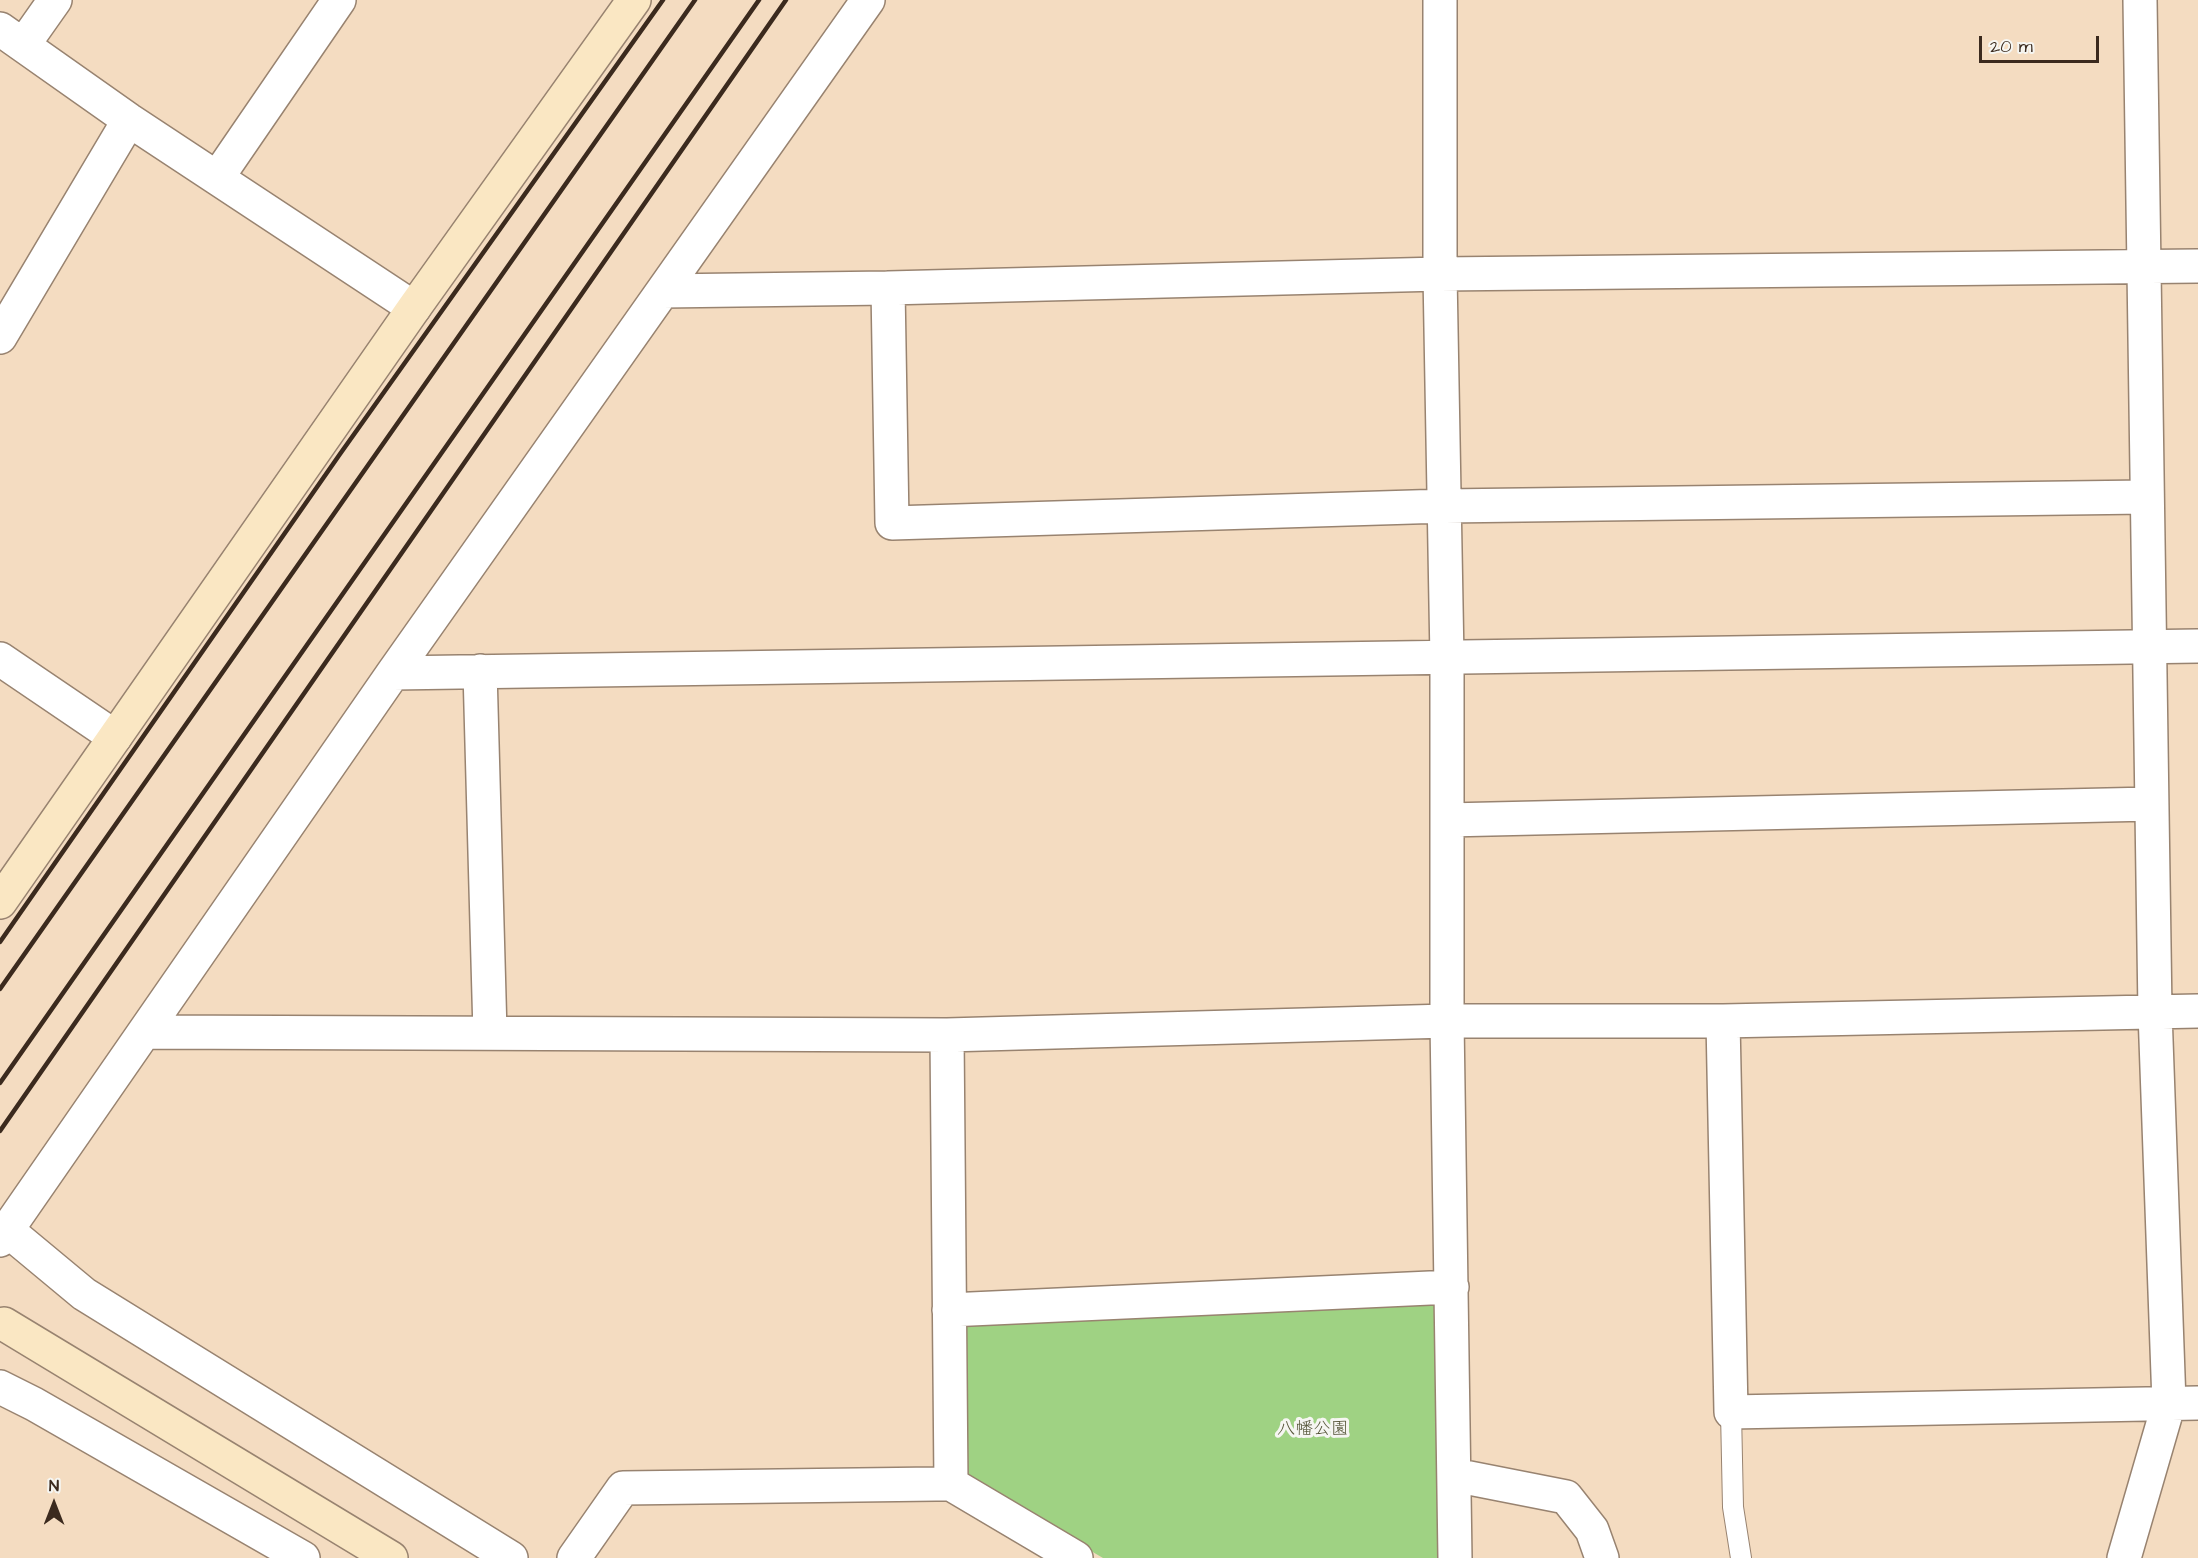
<!DOCTYPE html>
<meta charset="utf-8">
<style>
body{margin:0}
#map{position:relative;width:2198px;height:1558px;overflow:hidden;background:#f4dcc1;font-family:"Architects Daughter",sans-serif}
canvas{display:block}
.north{position:absolute;left:24px;top:1474px;width:60px;height:60px;-webkit-text-stroke:4px #f6f6f2;paint-order:stroke;rotate:0deg;font-size:16px;font-weight:700;line-height:24px;text-align:center;color:#3b2a1e}
.north::after{content:'';display:block;margin:auto;width:21px;height:27px;background:#3b2a1e;clip-path:polygon(50% 0,100% 100%,50% 72%,0 100%)}
.scale{position:absolute;left:1979px;top:36px;width:120px;height:27px;box-sizing:border-box;border:3px solid #3b2a1e;border-top:0;padding-left:8px;font-size:18px;line-height:21px;white-space:nowrap;color:#3b2a1e;-webkit-text-stroke:4px #f6f6f2;paint-order:stroke}
</style>
<div id="map">
<canvas width="2198" height="1558"></canvas>
<div class="north">N</div>
<div class="scale">20 m</div>
</div>
<script>
const ctx = document.querySelector('canvas').getContext('2d');
ctx.lineJoin = 'round';
function fill(path, color) {
  ctx.fillStyle = color;
  ctx.fill(path, 'evenodd');
}
function strokePath(path, color, width, dash) {
  ctx.strokeStyle = color;
  ctx.lineWidth = width;
  ctx.lineCap = dash ? 'butt' : 'round';
  ctx.setLineDash(dash || []);
  ctx.stroke(path);
}
function label(font, color, halo, rows, align = 'center') {
  ctx.font = font + ' "Architects Daughter","Klee One",sans-serif';
  ctx.lineWidth = 6;
  ctx.setLineDash([]);
  ctx.textBaseline = 'middle';
  ctx.strokeStyle = halo;
  ctx.fillStyle = color;
  for (const [text, x, y, turn = 0] of rows) {
    ctx.save();
    ctx.translate(x, y);
    ctx.rotate((+turn || 0) * Math.PI / 180);
    ctx.textAlign = isNaN(turn) ? turn : align;
    if (halo) ctx.strokeText(text, 0, 0);
    ctx.fillText(text, 0, 0);
    ctx.restore();
  }
}
fill(new Path2D(`
 M 1440,1297 L 1444,1558 L 1103,1558 L 964,1477 L 963,1320 Z`), '#9fd283');
const lane = new Path2D(`
 M 1731,1412 L 1733,1507 L 1741,1558`);
const street = new Path2D(`
 M 1440,0 L 1440,274 L 1447,659 L 1447,1021 L 1455,1558
 M 0,29 L 129,120 L 414,308
 M 24,44 L 55,0
 M 217,178 L 339,0
 M 888,288 L 892,523 L 1445,506 L 2146,497
 M 663,291 L 888,288 L 1440,274 L 2198,266
 M 0,337 L 129,120
 M 0,659 L 115,737
 M 480,671 L 490,1033
 M 393,673 L 2198,646
 M 1447,820 L 2151,804
 M 1723,1021 L 1731,1412 L 2198,1403
 M 146,1032 L 947,1035 L 1447,1021 L 1723,1021 L 2198,1011
 M 947,1035 L 951,1484
 M 7,1230 L 84,1294 L 511,1558
 M 0,1240 L 393,673 L 868,0
 M 949,1310 L 1452,1287
 M 0,1387 L 34,1404 L 303,1558
 M 1454,1475 L 1566,1497 L 1592,1530 L 1602,1558
 M 574,1558 L 623,1488 L 936,1484 L 951,1484 L 1076,1558
 M 2124,1558 L 2169,1403 L 2155,1012 L 2140,0`);
const secondary = new Path2D(`
 M 0,902 L 414,308 L 634,0
 M 4,1324 L 391,1558`);
strokePath(lane, '#988370', 22);
strokePath(street, '#988370', 36);
strokePath(secondary, '#988370', 36);
strokePath(lane, '#fff', 20);
strokePath(street, '#fff', 33);
strokePath(secondary, '#fae7c3', 33);
strokePath(new Path2D(`
 M 0,942 L 340,454 L 663,0
 M 0,989 L 695,0
 M 0,1083 L 759,0
 M 0,1131 L 786,0`), '#3b2a1e', 4.5);
label('18px', '#545437', '#f6f6f2', [
 ["八幡公園",1313,1430]
]);
</script>
